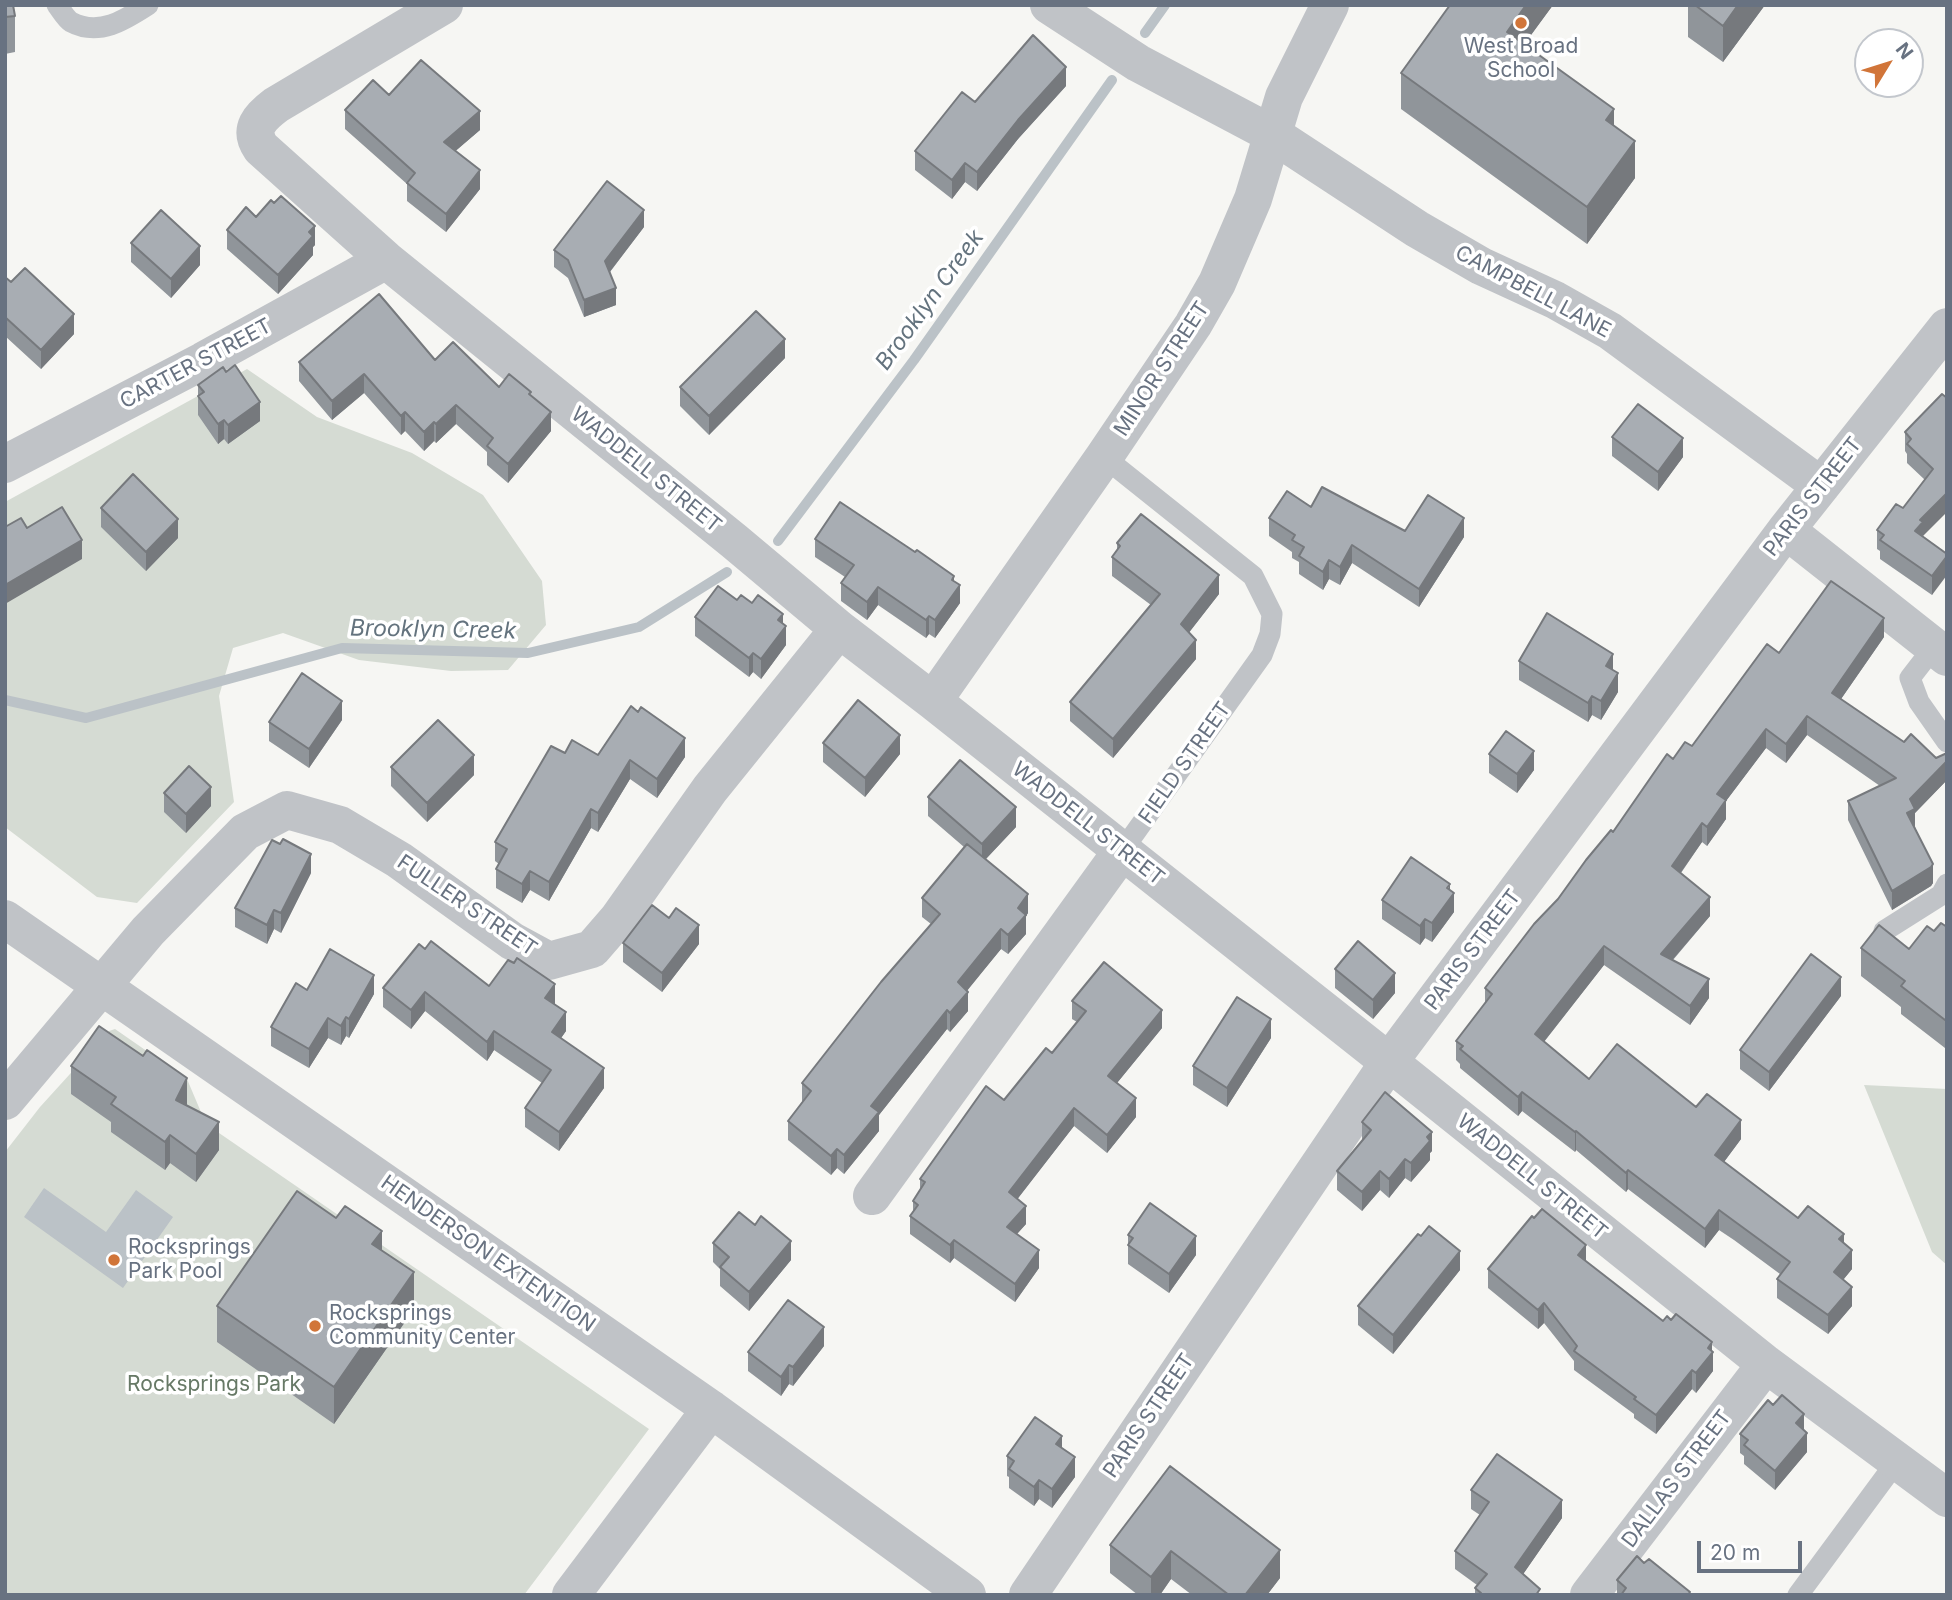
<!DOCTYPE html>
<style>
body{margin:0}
#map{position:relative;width:1952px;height:1600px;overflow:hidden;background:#f6f6f3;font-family:Inter,sans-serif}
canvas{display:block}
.frame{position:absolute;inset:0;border:7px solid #687281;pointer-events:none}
.north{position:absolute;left:1854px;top:28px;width:70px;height:70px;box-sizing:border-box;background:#fff;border:2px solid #c3c7cd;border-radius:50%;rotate:52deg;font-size:19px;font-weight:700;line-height:28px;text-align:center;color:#687281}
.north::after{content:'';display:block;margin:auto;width:24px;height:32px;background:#d17539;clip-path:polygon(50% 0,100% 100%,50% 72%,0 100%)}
.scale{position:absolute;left:1697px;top:1541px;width:105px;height:32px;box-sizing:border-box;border:4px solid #687281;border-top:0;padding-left:9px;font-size:21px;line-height:24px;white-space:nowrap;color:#687281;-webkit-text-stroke:5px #fff;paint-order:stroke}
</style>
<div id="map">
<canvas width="1952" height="1600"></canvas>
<div class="frame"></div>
<div class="north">N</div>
<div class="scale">20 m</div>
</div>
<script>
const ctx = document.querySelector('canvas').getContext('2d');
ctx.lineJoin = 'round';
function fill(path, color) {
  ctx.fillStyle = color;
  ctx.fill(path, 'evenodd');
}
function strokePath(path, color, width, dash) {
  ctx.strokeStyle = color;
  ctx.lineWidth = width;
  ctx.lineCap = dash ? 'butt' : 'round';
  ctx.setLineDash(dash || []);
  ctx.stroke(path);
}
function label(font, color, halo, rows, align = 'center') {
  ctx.font = font + ' Inter,sans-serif';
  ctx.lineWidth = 7;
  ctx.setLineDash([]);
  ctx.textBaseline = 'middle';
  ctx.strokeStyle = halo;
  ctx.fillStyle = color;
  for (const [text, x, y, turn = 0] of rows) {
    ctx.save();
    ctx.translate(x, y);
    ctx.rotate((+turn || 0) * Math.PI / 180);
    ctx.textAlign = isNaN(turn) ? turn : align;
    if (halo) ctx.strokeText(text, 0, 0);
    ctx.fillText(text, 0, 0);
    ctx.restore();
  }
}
fill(new Path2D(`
 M 247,369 L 317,417 L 412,453 L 483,495 L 542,581 L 546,625 L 508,670 L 451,671 L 359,660 L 283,633 L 233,648 L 219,696 L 234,802 L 137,903 L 97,897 L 5,827 L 5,502 Z
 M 115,1029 L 187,1079 L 206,1124 L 649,1429 L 524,1595 L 5,1595 L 5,1152 L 40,1107 L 109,1031 Z
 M 1864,1085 L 1947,1089 L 1947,1265 L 1932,1252 Z`), '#d5dbd3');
fill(new Path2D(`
 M 44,1188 L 106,1232 L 136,1190 L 173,1217 L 123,1288 L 24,1217 Z`), '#bbc2c7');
strokePath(new Path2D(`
 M 1145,33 L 1165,5
 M 778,541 L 914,360 L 1112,80
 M 5,700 L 86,718 L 342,648 L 528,653 L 639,627 L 727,572`), '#bbc2c7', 10);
strokePath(new Path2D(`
 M 57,5 C 61,10 66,19 71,22 C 99,37 125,20 148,5
 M 1104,457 L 1253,576 L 1272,614 L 1270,634 L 1262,655 L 1122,851
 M 1934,647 L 1910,678 L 1919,702 L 1947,742
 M 1884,931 L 1941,895 L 1947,884
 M 1798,1595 L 1897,1461`), '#c0c3c7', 21);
strokePath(new Path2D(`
 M 444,5 L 276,105 C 260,117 248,129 261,148 L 386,260 L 734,541 L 839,629 L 933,701 L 1389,1062 L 1766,1364 L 1947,1498
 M 1049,5 L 1138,63 L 1272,134 L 1417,229 L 1481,266 L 1555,300 L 1610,331 L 1821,486
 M 5,464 L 203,361 L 386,260
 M 1786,530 L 1947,657
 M 933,701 L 1104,457 L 1193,325 L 1217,283 L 1253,199 L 1284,97 L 1330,5
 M 5,919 L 711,1409 L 967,1595
 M 5,1101 L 148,931 L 245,832 L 287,810 L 340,825 L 399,860 L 512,941 L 549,961 L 592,949 L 618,919 L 710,789 L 839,629
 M 872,1196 L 1122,851
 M 571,1595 L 711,1409
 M 1028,1595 L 1389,1062 L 1786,530 L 1947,327
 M 1589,1595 L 1766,1364`), '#c0c3c7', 38);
fill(new Path2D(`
 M 5,5 L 15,16 L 15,52 L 5,54 Z
 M 1450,5 L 1553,5 L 1524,44 L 1614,126 L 1635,178 L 1587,244 L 1401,109 L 1401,73 Z
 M 1688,5 L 1765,5 L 1723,62 L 1688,37 Z
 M 1066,86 L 1018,139 L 977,191 L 965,182 L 952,199 L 915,170 L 915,151 L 975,102 Z
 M 389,95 L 480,130 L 455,151 L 480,189 L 446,232 L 407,201 L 407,184 L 345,129 L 345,110 Z
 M 256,217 L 315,245 L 313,247 L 313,255 L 278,294 L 227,249 L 227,230 Z
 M 644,227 L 610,272 L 616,305 L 584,317 L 568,278 L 554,267 L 554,250 Z
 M 131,243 L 200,265 L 171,298 L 131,262 Z
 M 5,277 L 74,334 L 41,369 L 5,336 Z
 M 785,358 L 709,435 L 680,406 L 680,387 Z
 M 435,360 L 499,387 L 531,395 L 551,431 L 508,483 L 487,465 L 487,452 L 456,424 L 436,443 L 434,441 L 424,451 L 405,431 L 401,435 L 364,393 L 332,420 L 299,381 L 299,362 Z
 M 198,385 L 260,421 L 228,444 L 224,439 L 218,444 L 198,415 Z
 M 1947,398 L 1923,536 L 1947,554 L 1932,595 L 1880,559 L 1880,551 L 1877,549 L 1877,530 L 1903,508 L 1925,480 L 1907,463 L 1907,454 L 1905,451 L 1905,432 Z
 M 1612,437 L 1683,457 L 1658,491 L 1612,456 Z
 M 1311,507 L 1405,531 L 1464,537 L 1419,607 L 1352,563 L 1340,585 L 1329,579 L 1323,590 L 1299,574 L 1299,562 L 1292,558 L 1292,552 L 1269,536 L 1269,518 Z
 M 101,508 L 178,538 L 146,571 L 101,527 Z
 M 815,539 L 954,582 L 960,603 L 935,638 L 929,634 L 926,638 L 878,605 L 867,620 L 841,601 L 841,583 L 845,577 L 815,557 Z
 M 1117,543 L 1219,594 L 1189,632 L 1196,659 L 1113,758 L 1070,721 L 1070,702 L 1151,605 L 1112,576 L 1112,557 L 1117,550 Z
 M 737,600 L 752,603 L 783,623 L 786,645 L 761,679 L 753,672 L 749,677 L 695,636 L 695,617 Z
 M 1884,637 L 1841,699 L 1904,742 L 1936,758 L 1947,753 L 1947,780 L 1915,813 L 1915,827 L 1933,883 L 1931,886 L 1892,910 L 1848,820 L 1848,801 L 1880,786 L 1807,735 L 1786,763 L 1766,748 L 1726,801 L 1726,819 L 1707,846 L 1702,842 L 1681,873 L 1710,916 L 1673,960 L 1709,998 L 1690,1025 L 1604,965 L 1544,1042 L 1589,1079 L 1696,1107 L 1741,1139 L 1724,1162 L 1798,1218 L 1844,1243 L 1852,1269 L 1843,1280 L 1852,1306 L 1828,1334 L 1777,1298 L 1777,1279 L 1780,1274 L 1734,1240 L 1719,1230 L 1705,1248 L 1628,1189 L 1626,1192 L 1576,1150 L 1575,1152 L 1522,1111 L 1518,1116 L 1460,1068 L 1460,1064 L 1456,1060 L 1456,1041 L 1485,1004 L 1485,988 L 1673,759 L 1692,746 L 1779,653 Z
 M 1519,661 L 1613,670 L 1618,692 L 1601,720 L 1592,715 L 1588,722 L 1519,680 Z
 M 342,720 L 309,768 L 269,741 L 269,722 Z
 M 823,743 L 900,754 L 865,797 L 823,762 Z
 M 565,753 L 685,757 L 657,798 L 630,779 L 598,832 L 591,828 L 549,901 L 530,890 L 522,903 L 496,888 L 496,869 L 499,864 L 495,861 L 495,842 Z
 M 1489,754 L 1534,770 L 1517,793 L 1489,773 Z
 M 391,767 L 474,775 L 427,822 L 391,786 Z
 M 164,793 L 211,806 L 186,833 L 164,812 Z
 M 928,797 L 1016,827 L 986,859 L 1028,913 L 1026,916 L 1026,934 L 1008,954 L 1001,949 L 967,990 L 968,1011 L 950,1032 L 947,1029 L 879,1115 L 879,1131 L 844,1174 L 837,1168 L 831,1175 L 788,1140 L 788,1121 L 802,1102 L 802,1083 L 931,924 L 922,917 L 922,898 L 964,847 L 928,816 Z
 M 311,873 L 281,933 L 274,929 L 267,944 L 235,927 L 235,908 Z
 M 1382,900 L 1454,912 L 1432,942 L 1425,938 L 1420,945 L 1382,919 Z
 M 1947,927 L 1945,1048 L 1901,1014 L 1901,1007 L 1861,976 L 1861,948 L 1909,949 L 1934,931 Z
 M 623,943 L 699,944 L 662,992 L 623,962 Z
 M 425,949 L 489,986 L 555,1004 L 566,1031 L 561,1038 L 604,1088 L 559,1151 L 525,1127 L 525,1108 L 542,1083 L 494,1050 L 487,1061 L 425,1011 L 411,1029 L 383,1007 L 383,988 Z
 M 1335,969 L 1395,993 L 1373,1019 L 1335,988 Z
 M 307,990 L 374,994 L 349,1038 L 346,1036 L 341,1045 L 328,1038 L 309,1068 L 271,1046 L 271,1027 Z
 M 1841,996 L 1769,1091 L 1740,1069 L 1740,1050 Z
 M 1072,1001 L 1162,1028 L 1117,1083 L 1136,1117 L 1107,1153 L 1074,1126 L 1017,1199 L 1026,1224 L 1017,1234 L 1039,1268 L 1015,1302 L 954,1258 L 950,1263 L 910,1234 L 910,1216 L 913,1211 L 913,1201 L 920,1191 L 920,1179 L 1004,1100 L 1052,1053 L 1077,1022 L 1072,1019 Z
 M 1271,1038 L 1227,1107 L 1193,1085 L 1193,1066 Z
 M 143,1056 L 187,1105 L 219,1150 L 196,1182 L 170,1163 L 165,1170 L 111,1132 L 111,1122 L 71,1094 L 71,1066 Z
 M 1362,1122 L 1432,1151 L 1430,1153 L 1430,1160 L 1411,1182 L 1405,1178 L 1389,1198 L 1380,1190 L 1362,1211 L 1337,1190 L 1337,1171 L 1362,1141 Z
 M 1128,1235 L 1196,1255 L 1169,1293 L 1128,1264 Z
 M 1421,1236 L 1460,1270 L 1393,1354 L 1358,1325 L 1358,1306 Z
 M 713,1243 L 791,1260 L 749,1311 L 720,1286 L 720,1269 L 713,1262 Z
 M 382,1251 L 414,1309 L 334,1424 L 217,1342 L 217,1306 Z
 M 1586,1262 L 1663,1321 L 1712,1351 L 1713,1371 L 1696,1393 L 1692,1389 L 1656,1434 L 1634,1418 L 1634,1414 L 1574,1370 L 1574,1361 L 1544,1323 L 1538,1329 L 1488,1288 L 1488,1269 Z
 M 824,1346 L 793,1386 L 789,1384 L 781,1396 L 748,1371 L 748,1352 Z
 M 1804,1431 L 1807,1452 L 1775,1490 L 1744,1464 L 1744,1456 L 1740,1453 L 1740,1434 Z
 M 1062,1448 L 1075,1477 L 1052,1508 L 1039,1499 L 1034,1506 L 1009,1488 L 1009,1477 L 1007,1476 L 1007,1456 Z
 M 1170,1466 L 1280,1578 L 1267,1595 L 1192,1595 L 1171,1579 L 1160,1595 L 1138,1595 L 1110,1573 L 1110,1545 Z
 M 1471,1490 L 1562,1518 L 1523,1574 L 1540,1595 L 1475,1595 L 1475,1588 L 1477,1585 L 1455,1569 L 1455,1551 L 1480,1515 L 1471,1509 Z
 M 1644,1563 L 1690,1595 L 1617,1595 L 1617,1580 Z`), '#90959a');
fill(new Path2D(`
 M 1526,5 L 1553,5 L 1507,68 L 1507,32 Z
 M 1738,5 L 1765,5 L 1723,62 L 1723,26 Z
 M 1066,67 L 1066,86 L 1018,139 L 977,191 L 977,172 L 1018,120 Z
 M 1614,109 L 1614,145 L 1606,120 Z
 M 480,111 L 480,130 L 444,161 L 444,142 Z
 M 1635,141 L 1635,178 L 1587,244 L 1587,207 Z
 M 965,163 L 965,182 L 952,199 L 952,180 Z
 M 480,170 L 480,189 L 446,232 L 446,214 Z
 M 644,210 L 644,227 L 605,278 L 605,261 Z
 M 315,226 L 315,245 L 313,247 L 313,255 L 278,294 L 278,275 L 309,232 Z
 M 200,246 L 200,265 L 171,298 L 171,279 Z
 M 616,288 L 616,305 L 584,317 L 584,300 Z
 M 74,314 L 74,334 L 41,369 L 41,350 Z
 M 785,339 L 785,358 L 709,435 L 709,416 Z
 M 364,374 L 364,393 L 332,420 L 332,401 Z
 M 260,402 L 260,421 L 228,444 L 228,425 Z
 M 456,405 L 456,424 L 436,443 L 436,424 Z
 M 405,412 L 405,431 L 401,435 L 401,416 Z
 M 551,412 L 551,431 L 508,483 L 508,464 Z
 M 224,420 L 224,439 L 218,444 L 218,424 Z
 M 434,422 L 434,441 L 424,451 L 424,432 Z
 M 1683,438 L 1683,457 L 1658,491 L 1658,472 Z
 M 1947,493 L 1947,512 L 1923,536 L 1915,531 L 1920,520 Z
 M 1464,518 L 1464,537 L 1419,607 L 1419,589 Z
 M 178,519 L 178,538 L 146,571 L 146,552 Z
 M 82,540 L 82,559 L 5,604 L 5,585 Z
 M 1352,545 L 1352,563 L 1340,585 L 1340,567 Z
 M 1947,556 L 1947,575 L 1932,595 L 1932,576 Z
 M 1329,560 L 1329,579 L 1323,590 L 1323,572 Z
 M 1219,575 L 1219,594 L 1181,643 L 1181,624 Z
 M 954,576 L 954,592 L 960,585 L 960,603 L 935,638 L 935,620 Z
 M 878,587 L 878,605 L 867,620 L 867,602 Z
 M 783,614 L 783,631 L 786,626 L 786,645 L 761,679 L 761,659 L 778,620 Z
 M 929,616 L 929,634 L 926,638 L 926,620 Z
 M 1884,618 L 1884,637 L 1832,712 L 1832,693 Z
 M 1196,640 L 1196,659 L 1113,758 L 1113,739 Z
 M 753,653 L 753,672 L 749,677 L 749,658 Z
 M 1613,654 L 1613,673 L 1606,666 Z
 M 1618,673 L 1618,692 L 1601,720 L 1601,701 Z
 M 1592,696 L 1592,715 L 1588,722 L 1588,703 Z
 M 342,701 L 342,720 L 309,768 L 309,749 Z
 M 1807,716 L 1807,735 L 1786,763 L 1786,744 Z
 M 1766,729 L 1766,748 L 1726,801 L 1726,819 L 1707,846 L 1707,827 L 1717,794 Z
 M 900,735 L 900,754 L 865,797 L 865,778 Z
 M 685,738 L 685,757 L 657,798 L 657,779 Z
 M 1534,751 L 1534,770 L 1517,793 L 1517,774 Z
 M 474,755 L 474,775 L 427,822 L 427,803 Z
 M 630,760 L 630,779 L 598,832 L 598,813 Z
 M 1947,761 L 1947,780 L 1915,813 L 1915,828 L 1907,813 L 1910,799 Z
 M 211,787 L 211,806 L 186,833 L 186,814 Z
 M 1016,807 L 1016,827 L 982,863 L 982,844 Z
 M 591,809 L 591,828 L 549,901 L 549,882 Z
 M 1702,823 L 1702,842 L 1672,885 L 1672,866 Z
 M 311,854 L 311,873 L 281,933 L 281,913 Z
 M 1933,864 L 1933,883 L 1931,886 L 1892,910 L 1892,891 Z
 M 530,871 L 530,890 L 522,903 L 522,884 Z
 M 1450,884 L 1450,898 L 1454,893 L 1454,912 L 1432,942 L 1432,923 Z
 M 1028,894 L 1028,913 L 1026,916 L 1026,934 L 1008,954 L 1008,935 L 1018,908 Z
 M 1710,897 L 1710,916 L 1661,973 L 1661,954 Z
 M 274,910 L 274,929 L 267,944 L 267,925 Z
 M 1425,919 L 1425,938 L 1420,945 L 1420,926 Z
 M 699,925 L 699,944 L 662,992 L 662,973 Z
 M 1001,929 L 1001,949 L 958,1002 L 958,982 Z
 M 1604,946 L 1604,965 L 1535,1053 L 1535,1034 Z
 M 1395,973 L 1395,993 L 1373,1019 L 1373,1000 Z
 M 374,975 L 374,994 L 349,1038 L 349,1019 Z
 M 7,976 L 7,995 L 5,997 L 5,978 Z
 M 1841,977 L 1841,996 L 1769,1091 L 1769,1072 Z
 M 1709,979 L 1709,998 L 1690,1025 L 1690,1006 Z
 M 555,984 L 555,1004 L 545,1017 L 545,998 Z
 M 425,992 L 425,1011 L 411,1029 L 411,1010 Z
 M 968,992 L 968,1011 L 950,1032 L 950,1013 Z
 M 947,1010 L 947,1029 L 879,1115 L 879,1131 L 844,1174 L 844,1155 L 871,1106 Z
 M 1162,1010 L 1162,1028 L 1108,1094 L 1108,1076 Z
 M 566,1012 L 566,1031 L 552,1051 L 552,1032 Z
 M 346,1017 L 346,1036 L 341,1045 L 341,1026 Z
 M 1947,1017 L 1947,1045 L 1945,1048 L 1945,1020 Z
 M 328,1018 L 328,1038 L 309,1068 L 309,1049 Z
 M 1271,1019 L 1271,1038 L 1227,1107 L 1227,1088 Z
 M 494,1031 L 494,1050 L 487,1061 L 487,1042 Z
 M 604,1068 L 604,1088 L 559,1151 L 559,1132 Z
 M 187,1078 L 187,1106 L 176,1100 Z
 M 1522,1092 L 1522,1111 L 1518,1116 L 1518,1097 Z
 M 1136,1098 L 1136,1117 L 1107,1153 L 1107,1135 Z
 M 1074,1108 L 1074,1126 L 1009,1210 L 1009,1192 Z
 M 1741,1120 L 1741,1139 L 1715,1174 L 1715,1155 Z
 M 219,1122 L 219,1150 L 196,1182 L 196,1154 Z
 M 1576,1131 L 1576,1150 L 1575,1152 L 1575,1132 Z
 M 1432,1132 L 1432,1151 L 1430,1153 L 1430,1160 L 1411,1182 L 1411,1163 L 1427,1137 Z
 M 170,1135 L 170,1163 L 165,1170 L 165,1142 Z
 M 837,1149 L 837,1168 L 831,1175 L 831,1156 Z
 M 1405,1159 L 1405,1178 L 1389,1198 L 1389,1179 Z
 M 1628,1170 L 1628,1189 L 1626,1192 L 1626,1173 Z
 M 1380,1171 L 1380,1190 L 1362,1211 L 1362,1192 Z
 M 1026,1206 L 1026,1224 L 1007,1245 L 1007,1227 Z
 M 1719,1210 L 1719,1230 L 1705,1248 L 1705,1229 Z
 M 382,1231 L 382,1268 L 372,1244 Z
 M 1844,1234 L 1844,1253 L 1839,1239 Z
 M 1196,1236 L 1196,1255 L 1169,1293 L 1169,1274 Z
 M 954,1240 L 954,1258 L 950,1263 L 950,1245 Z
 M 791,1241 L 791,1260 L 749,1311 L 749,1292 Z
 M 1586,1245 L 1586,1264 L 1578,1255 Z
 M 1039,1250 L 1039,1268 L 1015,1302 L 1015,1284 Z
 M 1852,1250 L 1852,1269 L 1834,1291 L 1834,1272 Z
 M 1460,1251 L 1460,1270 L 1393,1354 L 1393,1335 Z
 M 414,1272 L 414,1309 L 334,1424 L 334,1387 Z
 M 1852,1287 L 1852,1306 L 1828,1334 L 1828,1315 Z
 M 1544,1303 L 1544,1323 L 1538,1329 L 1538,1310 Z
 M 824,1327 L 824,1346 L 793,1386 L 793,1367 Z
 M 1712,1342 L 1712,1354 L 1713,1352 L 1713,1371 L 1696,1393 L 1696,1373 L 1708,1348 Z
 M 789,1365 L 789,1384 L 781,1396 L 781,1377 Z
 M 1692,1370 L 1692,1389 L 1656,1434 L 1656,1415 Z
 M 1804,1414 L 1804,1433 L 1796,1423 Z
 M 1807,1433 L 1807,1452 L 1775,1490 L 1775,1471 Z
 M 1062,1436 L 1062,1455 L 1056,1444 Z
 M 1075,1457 L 1075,1477 L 1052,1508 L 1052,1489 Z
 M 1039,1480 L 1039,1499 L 1034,1506 L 1034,1487 Z
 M 1562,1500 L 1562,1518 L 1515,1586 L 1515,1567 Z
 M 1280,1550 L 1280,1578 L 1267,1595 L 1245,1595 Z
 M 1171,1551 L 1171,1579 L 1160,1595 L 1151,1595 L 1151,1577 Z`), '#76797d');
const building = new Path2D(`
 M 5,5 L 13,5 L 15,16 L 5,17 Z
 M 1450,5 L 1526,5 L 1507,32 L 1614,109 L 1606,120 L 1635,141 L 1587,207 L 1401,73 Z
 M 1695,5 L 1738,5 L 1723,26 Z
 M 1033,35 L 1066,67 L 1018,120 L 977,172 L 965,163 L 952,180 L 915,151 L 962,92 L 975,102 Z
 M 421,60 L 480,111 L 444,142 L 480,170 L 446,214 L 407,183 L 415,173 L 345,110 L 373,80 L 389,95 Z
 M 607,181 L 644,210 L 605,261 L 616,288 L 584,300 L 568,260 L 554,250 Z
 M 281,196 L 315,226 L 309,232 L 313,236 L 278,275 L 227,230 L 246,207 L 256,217 L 271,200 L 274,203 Z
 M 161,210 L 200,246 L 171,279 L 131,243 Z
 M 25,268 L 74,314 L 41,350 L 5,317 L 5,277 L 11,282 Z
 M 379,294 L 435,360 L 453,342 L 499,387 L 509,374 L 531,392 L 529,394 L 551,412 L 508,464 L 487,446 L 493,438 L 456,405 L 436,424 L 434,422 L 424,432 L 405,412 L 401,416 L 364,374 L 332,401 L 299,362 Z
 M 756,311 L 785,339 L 709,416 L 680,387 Z
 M 235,365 L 260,402 L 228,425 L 224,420 L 218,424 L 198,396 L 204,392 L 198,385 L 223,367 L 226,372 Z
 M 1942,394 L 1947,398 L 1947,493 L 1920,520 L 1923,522 L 1915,531 L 1947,554 L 1947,556 L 1932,576 L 1880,540 L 1884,535 L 1877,530 L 1896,504 L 1903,508 L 1933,469 L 1907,444 L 1911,439 L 1905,432 Z
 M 1638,404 L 1683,438 L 1658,472 L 1612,437 Z
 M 133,474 L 178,519 L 146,552 L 101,508 Z
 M 1322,487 L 1405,531 L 1428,495 L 1464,518 L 1419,589 L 1352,545 L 1340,567 L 1329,560 L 1323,572 L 1299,556 L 1304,547 L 1292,540 L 1295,535 L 1269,518 L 1287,491 L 1311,507 Z
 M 840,502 L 915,552 L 917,550 L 954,576 L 952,580 L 960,585 L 935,620 L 929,616 L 926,620 L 878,587 L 867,602 L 841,583 L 854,565 L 815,539 Z
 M 62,507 L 82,540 L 5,585 L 5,527 L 21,518 L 27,528 Z
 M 1141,514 L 1219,575 L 1181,624 L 1196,640 L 1113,739 L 1070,702 L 1160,594 L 1112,557 L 1120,546 L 1117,543 Z
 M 1831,581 L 1884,618 L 1832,693 L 1904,742 L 1911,734 L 1936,758 L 1947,753 L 1947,761 L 1910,799 L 1915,809 L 1907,813 L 1933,864 L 1931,867 L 1892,891 L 1848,801 L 1896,778 L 1807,716 L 1786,744 L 1766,729 L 1717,794 L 1726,800 L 1707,827 L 1702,823 L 1672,866 L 1710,897 L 1661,954 L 1709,979 L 1690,1006 L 1604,946 L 1535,1034 L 1589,1079 L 1617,1044 L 1696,1107 L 1707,1094 L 1741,1120 L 1715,1155 L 1798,1218 L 1808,1206 L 1844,1234 L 1839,1239 L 1852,1250 L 1834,1272 L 1852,1287 L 1828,1315 L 1777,1279 L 1790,1262 L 1734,1221 L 1719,1210 L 1705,1229 L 1628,1170 L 1626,1173 L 1576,1131 L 1575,1132 L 1522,1092 L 1518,1097 L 1460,1049 L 1463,1046 L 1456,1041 L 1492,994 L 1485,988 L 1534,924 L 1558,899 L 1586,860 L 1611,830 L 1613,832 L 1667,754 L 1673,759 L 1685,742 L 1692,746 L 1767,644 L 1779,653 Z
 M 718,586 L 737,600 L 741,595 L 752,603 L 758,595 L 783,614 L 778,620 L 786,626 L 761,659 L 753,653 L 749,658 L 695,617 Z
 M 1547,613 L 1613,654 L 1606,666 L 1618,673 L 1601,701 L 1592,696 L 1588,703 L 1519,661 Z
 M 302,673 L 342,701 L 309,749 L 269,722 Z
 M 858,700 L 900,735 L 865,778 L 823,743 Z
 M 631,706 L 638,712 L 641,707 L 685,738 L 657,779 L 630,760 L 598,813 L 591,809 L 549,882 L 530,871 L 522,884 L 496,869 L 507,849 L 495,842 L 551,746 L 565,753 L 572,740 L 598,755 Z
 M 438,720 L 474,755 L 427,803 L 391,767 Z
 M 1506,731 L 1534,751 L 1517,774 L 1489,754 Z
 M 960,760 L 1016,807 L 982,844 L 928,797 Z
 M 189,766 L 211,787 L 186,814 L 164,793 Z
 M 283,839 L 311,854 L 281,913 L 274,910 L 267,925 L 235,908 L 272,840 L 280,844 Z
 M 967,844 L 1028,894 L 1018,908 L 1026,915 L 1008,935 L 1001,929 L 958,982 L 968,992 L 950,1013 L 947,1010 L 871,1106 L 879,1112 L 844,1155 L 837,1149 L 831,1156 L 788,1121 L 811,1091 L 802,1083 L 881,982 L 940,914 L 922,898 Z
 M 1411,857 L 1450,884 L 1447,888 L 1454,893 L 1432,923 L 1425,919 L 1420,926 L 1382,900 Z
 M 652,905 L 669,918 L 676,908 L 699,925 L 662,973 L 623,943 Z
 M 1941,923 L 1947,927 L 1947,1017 L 1945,1020 L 1901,986 L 1905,981 L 1861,948 L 1879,925 L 1909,949 L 1927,926 L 1934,931 Z
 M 431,941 L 489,986 L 508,960 L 514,963 L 517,958 L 555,984 L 545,998 L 566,1012 L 552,1032 L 604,1068 L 559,1132 L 525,1108 L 551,1070 L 494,1031 L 487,1042 L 425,992 L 411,1010 L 383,988 L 419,944 L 425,949 Z
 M 1358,941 L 1395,973 L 1373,1000 L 1335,969 Z
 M 330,949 L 374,975 L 349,1019 L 346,1017 L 341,1026 L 328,1018 L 309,1049 L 271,1027 L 296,983 L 307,990 Z
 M 1811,954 L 1841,977 L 1769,1072 L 1740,1050 Z
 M 1104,962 L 1162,1010 L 1108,1076 L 1136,1098 L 1107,1135 L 1074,1108 L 1009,1192 L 1026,1206 L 1007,1227 L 1039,1250 L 1015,1284 L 954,1240 L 950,1245 L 910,1216 L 918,1205 L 913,1201 L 925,1182 L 920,1179 L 986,1086 L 1004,1100 L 1046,1048 L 1052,1053 L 1086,1011 L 1072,1001 Z
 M 1237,997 L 1271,1019 L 1227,1088 L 1193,1066 Z
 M 99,1026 L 143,1056 L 147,1050 L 187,1078 L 176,1100 L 219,1122 L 196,1154 L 170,1135 L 165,1142 L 111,1104 L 116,1097 L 71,1066 Z
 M 1385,1092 L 1432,1132 L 1427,1137 L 1430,1141 L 1411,1163 L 1405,1159 L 1389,1179 L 1380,1171 L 1362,1192 L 1337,1171 L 1371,1130 L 1362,1122 Z
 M 297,1191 L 336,1218 L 345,1206 L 382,1231 L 372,1244 L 414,1272 L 334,1387 L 217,1306 Z
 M 1150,1203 L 1196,1236 L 1169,1274 L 1128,1245 L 1133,1238 L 1128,1235 Z
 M 1542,1209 L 1586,1245 L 1578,1255 L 1663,1321 L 1667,1316 L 1671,1320 L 1676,1314 L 1712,1342 L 1708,1348 L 1713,1352 L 1696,1373 L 1692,1370 L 1656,1415 L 1634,1399 L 1636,1397 L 1574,1351 L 1577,1346 L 1544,1303 L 1538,1310 L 1488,1269 L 1532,1216 L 1534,1218 Z
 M 739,1212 L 755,1225 L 761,1216 L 791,1241 L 749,1292 L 720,1267 L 729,1257 L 713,1243 Z
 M 1429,1226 L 1460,1251 L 1393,1335 L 1358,1306 L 1418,1234 L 1421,1236 Z
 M 788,1300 L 824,1327 L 793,1367 L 789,1365 L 781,1377 L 748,1352 Z
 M 1782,1395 L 1804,1414 L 1796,1423 L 1807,1433 L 1775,1471 L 1744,1445 L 1748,1440 L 1740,1434 L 1768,1400 L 1773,1405 Z
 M 1035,1417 L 1062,1436 L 1056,1444 L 1075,1457 L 1052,1489 L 1039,1480 L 1034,1487 L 1009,1469 L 1014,1461 L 1007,1456 Z
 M 1497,1454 L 1562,1500 L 1515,1567 L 1540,1589 L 1536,1595 L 1480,1595 L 1481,1593 L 1475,1588 L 1487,1574 L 1455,1551 L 1489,1502 L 1471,1490 Z
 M 1170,1466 L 1280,1550 L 1245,1595 L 1229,1595 L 1171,1551 L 1151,1577 L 1110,1545 Z
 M 1637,1556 L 1644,1563 L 1649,1559 L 1690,1592 L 1688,1595 L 1621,1595 L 1626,1588 L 1617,1580 Z`);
fill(building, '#a8adb3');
strokePath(building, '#76797d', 2);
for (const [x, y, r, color] of [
 [1521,23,7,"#d17539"],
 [114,1260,7,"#d17539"],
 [315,1326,7,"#d17539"]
]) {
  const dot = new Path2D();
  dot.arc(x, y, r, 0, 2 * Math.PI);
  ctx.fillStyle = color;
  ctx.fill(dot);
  strokePath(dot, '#fff', 2.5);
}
label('21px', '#687281', '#fff', [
 ["West Broad",1521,47,"center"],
 ["School",1521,71,"center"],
 ["Rocksprings",128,1248],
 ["Park Pool",128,1272],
 ["Rocksprings",329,1314],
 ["Community Center",329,1338]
], 'left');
label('21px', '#687281', '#fff', [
 ["CAMPBELL LANE",1533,292,28],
 ["CARTER STREET",196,364,-28],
 ["MINOR STREET",1162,369,-57],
 ["WADDELL STREET",646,470,39],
 ["PARIS STREET",1813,497,-52],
 ["FIELD STREET",1185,763,-55],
 ["WADDELL STREET",1088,824,38],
 ["FULLER STREET",467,906,34],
 ["PARIS STREET",1473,950,-53],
 ["WADDELL STREET",1532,1177,39],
 ["HENDERSON EXTENTION",488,1254,35],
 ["PARIS STREET",1149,1416,-56],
 ["DALLAS STREET",1677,1479,-53]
]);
label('21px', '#677966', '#fff', [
 ["Rocksprings Park",214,1385]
]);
label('italic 23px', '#64737e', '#fff', [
 ["Brooklyn Creek",930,300,-54],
 ["Brooklyn Creek",433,630,1]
]);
</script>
